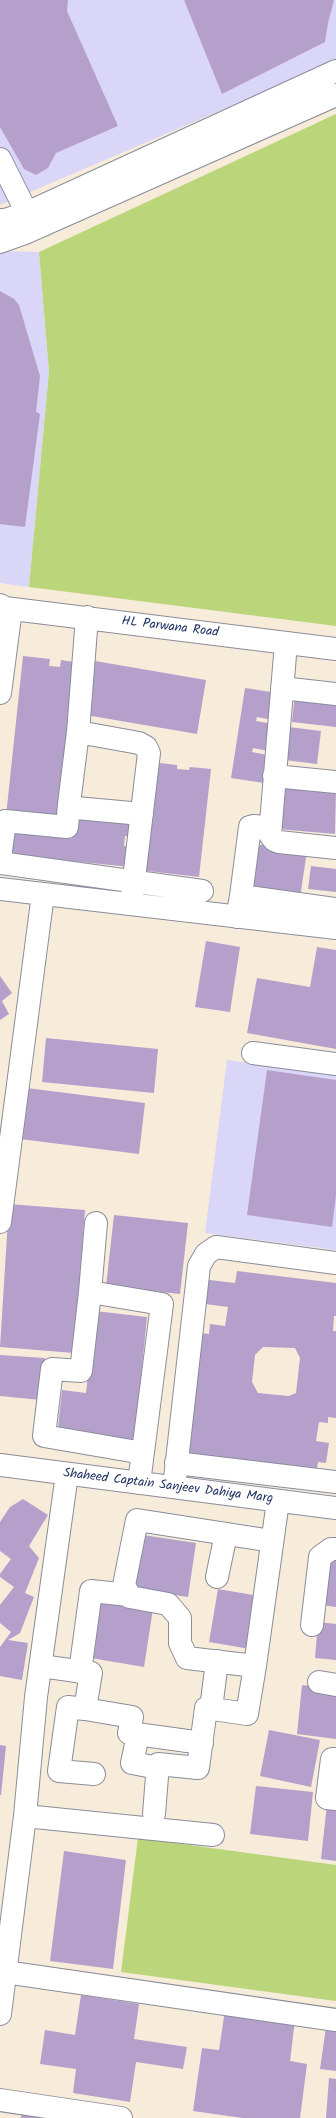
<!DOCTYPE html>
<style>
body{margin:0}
canvas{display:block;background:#f7ebd9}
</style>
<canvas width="336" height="2118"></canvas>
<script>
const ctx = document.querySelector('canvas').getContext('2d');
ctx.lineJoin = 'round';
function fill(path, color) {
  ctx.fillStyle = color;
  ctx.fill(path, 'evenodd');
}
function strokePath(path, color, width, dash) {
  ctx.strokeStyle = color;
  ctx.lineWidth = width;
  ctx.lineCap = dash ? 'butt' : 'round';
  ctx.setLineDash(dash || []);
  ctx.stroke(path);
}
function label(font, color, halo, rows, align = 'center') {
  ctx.font = font + ' Kalam,sans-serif';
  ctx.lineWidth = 3;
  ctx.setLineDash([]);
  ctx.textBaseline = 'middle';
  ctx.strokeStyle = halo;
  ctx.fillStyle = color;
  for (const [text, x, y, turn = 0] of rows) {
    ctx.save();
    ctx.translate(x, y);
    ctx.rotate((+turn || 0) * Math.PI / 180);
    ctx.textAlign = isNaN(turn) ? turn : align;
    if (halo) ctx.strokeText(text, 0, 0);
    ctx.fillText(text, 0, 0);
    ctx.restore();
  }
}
fill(new Path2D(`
 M 0,0 L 336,0 L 336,61 L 0,205 Z
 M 0,251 L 39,252 L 49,372 L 29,587 L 0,583 Z
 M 227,1060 L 336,1074 L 336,1250 L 205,1233 Z`), '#dad6f7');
fill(new Path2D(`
 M 336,114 L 336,626 L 29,587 L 49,372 L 39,252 Z
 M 138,1838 L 336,1865 L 336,2001 L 121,1972 Z`), '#bbd57a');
fill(new Path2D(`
 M 0,0 L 68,0 L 67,11 L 118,126 L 56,153 L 48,168 L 36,175 L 24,169 L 0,127 Z
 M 184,0 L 334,0 L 328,23 L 325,42 L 222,94 Z
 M 0,291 L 14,299 L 19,305 L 40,376 L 36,412 L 40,414 L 25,527 L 0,524 Z
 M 23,656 L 50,659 L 49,666 L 60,667 L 61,660 L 80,663 L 64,822 L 6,816 Z
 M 95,661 L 206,680 L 197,734 L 86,715 Z
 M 245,688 L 278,693 L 273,720 L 257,717 L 256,721 L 273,724 L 268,751 L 253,748 L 252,752 L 268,755 L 264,783 L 231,778 Z
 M 295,693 L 336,697 L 336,727 L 292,722 Z
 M 289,727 L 321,731 L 317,764 L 285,760 Z
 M 152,762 L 177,765 L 177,769 L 189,770 L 190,767 L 211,769 L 199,877 L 139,870 Z
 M 283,782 L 336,787 L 335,834 L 278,829 Z
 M 73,809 L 135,815 L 133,837 L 125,836 L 124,846 L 133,847 L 131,867 L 9,855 L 11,828 L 70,833 Z
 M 254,844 L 307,851 L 300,898 L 248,891 Z
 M 311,866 L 336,869 L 336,892 L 308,889 Z
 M 206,941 L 240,947 L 230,1012 L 195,1007 Z
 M 317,947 L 336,950 L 336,1049 L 247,1033 L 257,978 L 310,987 Z
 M 0,976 L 12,993 L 2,1001 L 9,1014 L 0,1020 Z
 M 46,1038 L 158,1049 L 154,1093 L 42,1082 Z
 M 267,1070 L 336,1080 L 336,1195 L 332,1227 L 247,1215 Z
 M 27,1088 L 145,1103 L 139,1154 L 20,1139 Z
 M 9,1204 L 85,1210 L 74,1353 L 0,1347 Z
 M 114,1215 L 188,1223 L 180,1294 L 106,1286 Z
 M 237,1271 L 336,1283 L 336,1316 L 334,1316 L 333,1331 L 336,1331 L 336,1418 L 328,1417 L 328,1423 L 319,1422 L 316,1441 L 329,1443 L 326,1463 L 318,1462 L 316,1475 L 188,1458 L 191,1437 L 182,1436 L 194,1332 L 209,1334 L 210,1324 L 225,1326 L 228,1307 L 198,1303 L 201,1279 L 235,1283 ZM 263,1347 L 295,1348 L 300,1358 L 296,1393 L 289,1396 L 258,1393 L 252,1382 L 255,1355 Z
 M 95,1311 L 147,1317 L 134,1446 L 57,1438 L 62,1390 L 86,1393 Z
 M 0,1355 L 45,1358 L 41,1400 L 0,1396 Z
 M 23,1499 L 48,1515 L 29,1546 L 39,1558 L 25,1593 L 34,1597 L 20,1633 L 8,1640 L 28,1643 L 22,1680 L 0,1676 L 0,1647 L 11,1632 L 0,1623 L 0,1605 L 14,1587 L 0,1577 L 0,1574 L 11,1559 L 0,1551 L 0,1522 L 10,1507 Z
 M 143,1535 L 196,1543 L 188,1597 L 134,1589 Z
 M 328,1554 L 336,1555 L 336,1607 L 322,1605 Z
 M 218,1589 L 259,1596 L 250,1649 L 209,1642 Z
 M 94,1600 L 153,1609 L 144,1667 L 85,1657 Z
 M 318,1622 L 336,1624 L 336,1660 L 315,1658 Z
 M 302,1685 L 336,1689 L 336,1739 L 297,1734 Z
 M 269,1730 L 320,1740 L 311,1787 L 260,1776 Z
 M 0,1745 L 6,1746 L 1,1795 L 0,1795 Z
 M 256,1786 L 313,1792 L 308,1841 L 250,1834 Z
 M 327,1804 L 336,1805 L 336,1861 L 321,1859 Z
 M 64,1851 L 126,1860 L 113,1969 L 50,1961 Z
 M 81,1995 L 139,2004 L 134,2039 L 187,2047 L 183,2069 L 136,2062 L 130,2102 L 73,2093 L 76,2069 L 40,2064 L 45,2030 L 75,2035 Z
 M 225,2010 L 295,2020 L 290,2061 L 307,2064 L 300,2118 L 243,2118 L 193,2111 L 202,2048 L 219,2050 Z
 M 326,2027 L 336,2028 L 336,2071 L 320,2069 Z
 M 329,2078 L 336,2079 L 336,2118 L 326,2118 Z
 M 22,2112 L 64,2118 L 21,2118 Z`), '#b5a0cc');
const minor = new Path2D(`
 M 0,159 L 27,213
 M 0,220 L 5,220 L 27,213 L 336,71
 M 0,242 L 25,233 L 336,95
 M 0,605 L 5,608 L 336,649
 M 87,617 L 78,732 L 139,743 L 146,747 L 149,753 L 131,904
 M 286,643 L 270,835 L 274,840 L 279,842 L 336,848
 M 282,688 L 336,694
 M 0,693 L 11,609
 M 78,732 L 69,804 L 76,808 L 142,814
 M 274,776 L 336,782
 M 0,858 L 5,821 L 67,827 L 69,804
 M 0,863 L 202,891
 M 0,889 L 336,928
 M 241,896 L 250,827 L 254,826 L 269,828
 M 237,917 L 241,896 L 336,909
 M 253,1053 L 336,1064
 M 0,1222 L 43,894
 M 90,1292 L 96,1223
 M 176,1463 L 336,1482
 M 0,1465 L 336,1508
 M 139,1483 L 162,1304 L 90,1292 L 81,1371 L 52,1369 L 44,1436 L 143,1453
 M 174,1487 L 199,1266 L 206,1254 L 216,1247 L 336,1263
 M 272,1541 L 137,1520 L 124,1585 L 130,1597 L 168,1604 L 180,1618 L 180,1643 L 187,1658 L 255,1666 L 278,1501
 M 217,1577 L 226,1534
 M 312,1625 L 320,1557 L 331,1549 L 336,1549
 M 41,1666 L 91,1673 L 85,1709 L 132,1717 L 129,1733 L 202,1743
 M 80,1672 L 91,1591 L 129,1595
 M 319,1682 L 336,1685
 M 85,1709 L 68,1707 L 59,1771 L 94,1774
 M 211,1709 L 217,1661
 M 138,1735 L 132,1763 L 158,1768
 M 336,1759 L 332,1759 L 327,1798 L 336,1799
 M 154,1814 L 158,1764 L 198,1768 L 206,1708 L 247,1714 L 255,1666
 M 25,1816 L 213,1835
 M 5,1972 L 336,2020
 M 0,2014 L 25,1816 L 36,1697 L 67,1474
 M 0,2100 L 121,2118`);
strokePath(minor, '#898d9c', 24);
strokePath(minor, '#fff', 22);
label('13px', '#1b2f5e', '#fff', [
 ["HL Parwana Road",170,628,7],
 ["Shaheed Captain Sanjeev Dahiya Marg",168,1487,7]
]);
</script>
